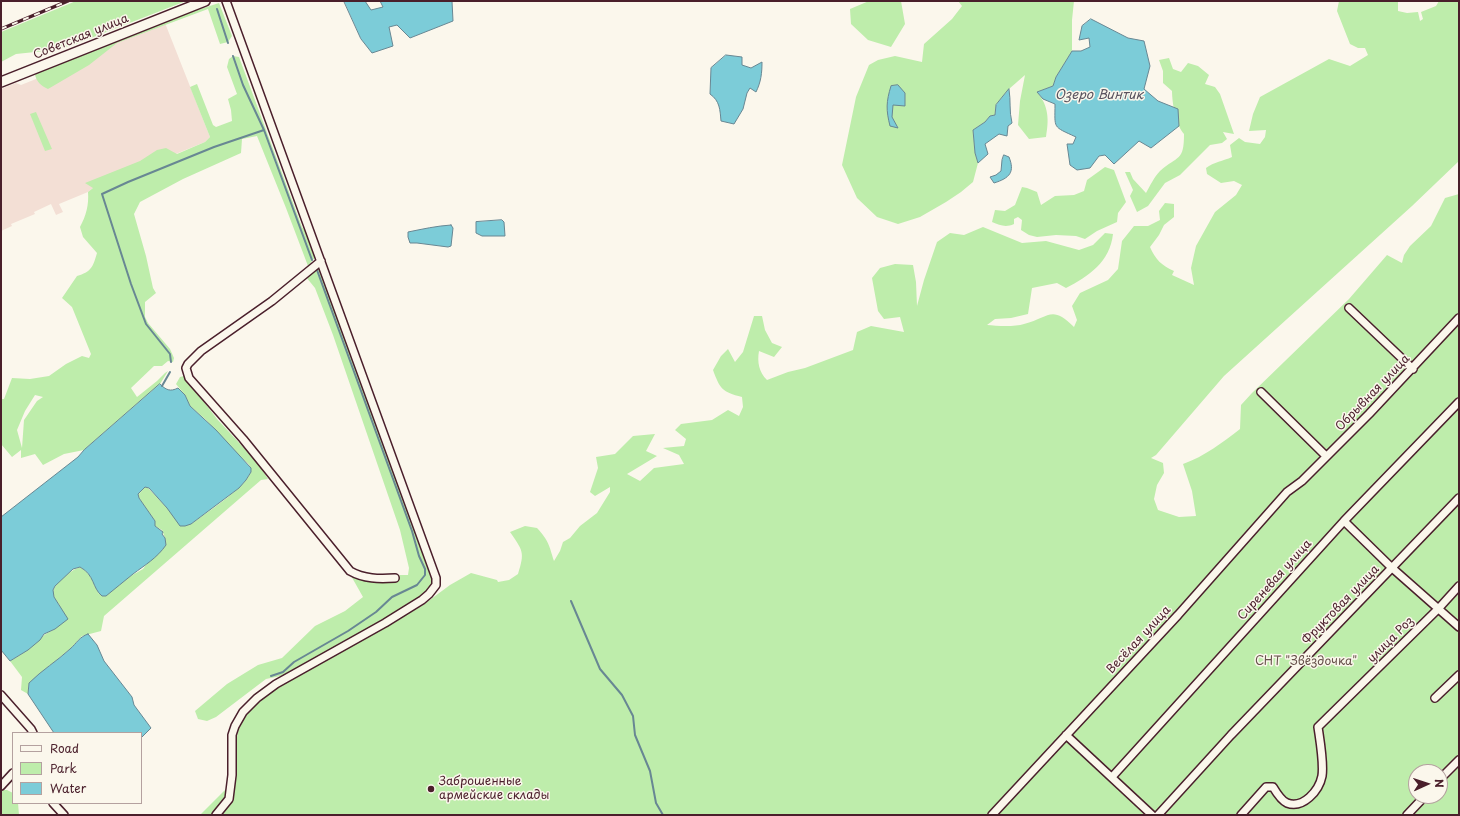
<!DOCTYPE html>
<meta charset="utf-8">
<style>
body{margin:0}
#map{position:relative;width:1460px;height:816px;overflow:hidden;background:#fbf7ec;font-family:"Playpen Sans",sans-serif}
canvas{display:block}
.frame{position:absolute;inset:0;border:2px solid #4a1f2b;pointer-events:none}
.legend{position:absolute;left:12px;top:732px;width:130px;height:72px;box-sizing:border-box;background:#fbf7ec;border:1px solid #b4a19f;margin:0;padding:5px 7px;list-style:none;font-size:12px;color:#4a1f2b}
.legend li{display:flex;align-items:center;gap:8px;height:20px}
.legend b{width:20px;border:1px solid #b4a19f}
.north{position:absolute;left:1408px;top:764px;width:40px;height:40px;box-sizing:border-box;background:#fbf7ec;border:1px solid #b4a19f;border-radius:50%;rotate:87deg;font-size:11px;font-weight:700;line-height:16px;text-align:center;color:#4a1f2b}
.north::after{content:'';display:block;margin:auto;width:14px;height:18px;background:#4a1f2b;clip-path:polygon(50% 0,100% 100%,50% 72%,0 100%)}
</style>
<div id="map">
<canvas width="1460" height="816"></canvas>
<div class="frame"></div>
<ul class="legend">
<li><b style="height:5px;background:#fbf7ec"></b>Road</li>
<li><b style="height:11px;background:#beedab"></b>Park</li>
<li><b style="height:11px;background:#7cccd8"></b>Water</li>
</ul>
<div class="north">N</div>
</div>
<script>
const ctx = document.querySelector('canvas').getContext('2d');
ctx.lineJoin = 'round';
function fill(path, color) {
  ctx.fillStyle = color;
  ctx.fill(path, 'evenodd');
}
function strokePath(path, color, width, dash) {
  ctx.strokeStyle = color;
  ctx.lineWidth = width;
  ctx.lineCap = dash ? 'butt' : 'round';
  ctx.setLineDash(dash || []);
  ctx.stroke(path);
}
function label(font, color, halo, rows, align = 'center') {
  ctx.font = font + ' "Playpen Sans",sans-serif';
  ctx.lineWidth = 3;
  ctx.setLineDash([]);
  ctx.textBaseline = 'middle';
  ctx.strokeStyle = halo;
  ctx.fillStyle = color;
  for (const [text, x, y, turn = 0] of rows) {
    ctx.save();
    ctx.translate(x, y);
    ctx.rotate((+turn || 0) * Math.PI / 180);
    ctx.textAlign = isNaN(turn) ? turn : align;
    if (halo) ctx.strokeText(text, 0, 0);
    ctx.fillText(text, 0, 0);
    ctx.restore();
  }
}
fill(new Path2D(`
 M 165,23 L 210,137 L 205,142 L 93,188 L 88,192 L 59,204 L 63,212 L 56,215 L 51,204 L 34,212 L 35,214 L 11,224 L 12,226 L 1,231 L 1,89 L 16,83 L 21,85 L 36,79 L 39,73 Z`), '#f3dfd5');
fill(new Path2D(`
 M 76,1 L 186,1 L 73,45 L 54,50 L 16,54 L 1,62 L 1,32 Z
 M 869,1 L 901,1 L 905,24 L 891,47 L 868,40 L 851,24 L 850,9 Z
 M 958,1 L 1074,1 L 1072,20 L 1072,51 L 1056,77 L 1053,86 L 1037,92 C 1049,106 1049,120 1046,137 L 1029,139 L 1018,125 L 1020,101 L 1025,75 L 1009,89 L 996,105 L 995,115 L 990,116 L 985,122 L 973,130 L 975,153 L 978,163 L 973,182 L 961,192 L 946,202 L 920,217 L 898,224 L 877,217 L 857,198 L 842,165 L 856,97 L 869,65 L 878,60 L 895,56 L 922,62 L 924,44 L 952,19 L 962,6 Z
 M 1339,1 L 1398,1 L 1398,11 L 1407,13 L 1418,12 L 1420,21 L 1423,19 L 1421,12 L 1436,6 L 1439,1 L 1459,1 L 1459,161 L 1412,206 L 1224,376 L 1156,455 L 1151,458 L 1163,463 L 1164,473 L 1157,485 L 1154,499 L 1158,510 L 1179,517 L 1196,516 L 1192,491 L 1183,464 C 1205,456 1222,443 1240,429 L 1241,405 L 1252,393 L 1349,299 L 1387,255 L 1402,263 L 1404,255 L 1410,246 L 1431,226 L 1445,198 L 1459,194 L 1459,815 L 200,815 L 226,789 L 234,788 L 237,767 L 235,745 L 241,720 L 247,712 L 277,688 L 423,605 L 450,585 L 471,573 L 497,580 L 498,582 L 509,580 L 518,574 C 525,552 523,551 510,532 L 525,526 L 537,528 C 549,541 549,545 554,561 L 560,551 L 563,542 L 570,538 L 580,526 L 597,513 L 610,492 L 610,487 L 595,496 L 590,492 L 598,468 L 596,457 L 615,454 L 633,436 L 655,434 L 646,451 L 657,456 L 627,474 L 640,481 L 654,468 L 684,464 L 679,455 L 663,448 L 684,446 L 686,439 L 675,430 L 681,424 L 712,420 L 728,410 L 739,416 L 743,407 L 742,397 C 722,392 720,389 713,370 L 721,356 L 728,349 L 735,362 L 743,352 L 754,316 L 762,316 L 765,330 L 772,343 L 782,347 L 774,357 L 759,351 C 757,362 759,372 767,380 L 788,372 L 805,368 L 853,350 L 857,332 L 871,326 L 904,332 L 900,317 L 884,319 L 878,311 L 872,278 L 880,268 L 895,264 L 913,265 L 916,282 L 917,306 L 924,280 L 937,242 L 950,233 L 964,235 L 983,227 L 1022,243 L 1046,241 L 1079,250 L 1093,245 L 1105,233 L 1113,234 C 1110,262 1089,276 1066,288 L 1057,283 L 1032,288 L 1028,314 L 1011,318 L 995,319 L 987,325 C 997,326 1015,327 1024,324 C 1049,318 1051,304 1074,327 L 1077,320 L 1072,306 L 1080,293 L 1108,280 L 1118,269 L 1122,241 L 1134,226 L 1148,226 L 1160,220 L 1159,211 L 1165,203 L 1174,204 L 1174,217 L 1164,225 L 1159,235 L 1150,247 C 1155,259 1162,266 1174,271 L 1172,275 L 1194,285 L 1191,268 L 1196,246 L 1215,212 L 1236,195 L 1242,185 L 1234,181 L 1221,183 L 1207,174 L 1206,168 C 1214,162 1223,161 1232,157 L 1230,145 L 1239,138 L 1245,142 L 1260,144 L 1265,137 L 1266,130 L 1249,131 L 1253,114 L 1260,97 L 1329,59 L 1350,66 L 1368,55 L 1365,48 L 1358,48 L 1350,44 L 1337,11 ZM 1416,772 L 1440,772 L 1440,796 L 1416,796 Z
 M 219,3 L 232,36 L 228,42 L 220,44 L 208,9 L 117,43 L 89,65 L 48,89 C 41,86 37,82 35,75 L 39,70 L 182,15 Z
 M 233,56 L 239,57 L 302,227 L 307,233 L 316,256 L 308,266 L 286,208 L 257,136 L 242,139 L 241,153 L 183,179 L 140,202 L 134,214 L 146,256 L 153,288 L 156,293 L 145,302 L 145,317 L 148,323 L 170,349 L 174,358 L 173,362 L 168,361 L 162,366 L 154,366 L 131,388 L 137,397 L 157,381 L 165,373 L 168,371 L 160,384 L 84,450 L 64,454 L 43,465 L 35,454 L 21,458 L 21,450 L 12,457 L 1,444 L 1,399 L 4,399 L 12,378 L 30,379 L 49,376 L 66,364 L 82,356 L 89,358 L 91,354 L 72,307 L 62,298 L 77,276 C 91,272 93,267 97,253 L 83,237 L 80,227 C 86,216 89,205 88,192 L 93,188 L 85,183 L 140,161 L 157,150 L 166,148 L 177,154 L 205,142 L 210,137 L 190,87 L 197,84 L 213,125 L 216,127 L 232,121 L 231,110 L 228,99 L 237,94 L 227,67 L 229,59 ZM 35,395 L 43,397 L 37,401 L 24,420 L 22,448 L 17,430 L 25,411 Z
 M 1169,58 L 1173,69 L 1181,72 L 1188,63 L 1198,66 L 1209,75 L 1205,84 L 1215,87 L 1220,94 L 1234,134 L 1223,132 L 1227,139 L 1222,143 L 1210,145 L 1180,175 L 1165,183 L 1148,206 L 1137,212 L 1130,196 L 1133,190 L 1125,172 L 1130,172 L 1133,179 L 1146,193 C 1150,186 1154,177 1160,171 C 1178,155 1184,162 1184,134 C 1176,126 1172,103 1172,91 L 1163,83 L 1163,71 L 1159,60 Z
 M 36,112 L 52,149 L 45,151 L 30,114 Z
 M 1105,167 L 1114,170 L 1126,202 L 1118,213 L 1117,222 L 1097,231 L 1085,239 L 1076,236 L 1056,235 L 1037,237 L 1029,235 L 1021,230 L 1022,220 L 1018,217 L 1014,219 L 1014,224 C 1005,228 1000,225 992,222 L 995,210 L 1005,211 L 1015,205 L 1022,187 L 1027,188 L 1037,192 L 1041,205 L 1055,196 L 1074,195 L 1084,191 L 1087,180 Z
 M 319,267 L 432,572 L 434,583 L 427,593 L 377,624 L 285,675 L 266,679 L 216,717 L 207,721 L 198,719 L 195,711 L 227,684 L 258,665 L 282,658 L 315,626 L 345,611 L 363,597 L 350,574 C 364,583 379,582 395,581 L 400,575 L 408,575 L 409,568 L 400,530 L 333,335 L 315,288 L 306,277 Z
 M 184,376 L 217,419 L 257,462 L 268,479 L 261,480 L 104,616 L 101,631 L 82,636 L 71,648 L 29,683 L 28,694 L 21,690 L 22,677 L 10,661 C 17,657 24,653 29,648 C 39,641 43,634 55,629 L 60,606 C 58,602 54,599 53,595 C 51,585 71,570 80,567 C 91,573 94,583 99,594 L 143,569 L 165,538 L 162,530 L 155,526 L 155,521 L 139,498 L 138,495 L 145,487 L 148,488 L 167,508 L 191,524 C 202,516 253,483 251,469 C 250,464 245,461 241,458 L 205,419 L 190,406 L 185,395 L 176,384 L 180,377 Z
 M 1,790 L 7,790 L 13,793 L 13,803 L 18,803 L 19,815 L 1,815 Z`), '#beedab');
const water = new Path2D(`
 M 344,1 L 365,1 L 371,10 L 383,7 L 380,1 L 452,1 L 453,21 L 410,38 L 397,25 L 389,27 L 393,46 L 372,53 L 361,39 Z
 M 1091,19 L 1128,38 L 1144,41 L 1150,66 L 1144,89 L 1158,101 L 1178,109 L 1179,126 L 1151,148 L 1139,141 L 1114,164 L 1105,155 L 1099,156 L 1090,168 L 1077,170 L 1070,165 L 1067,144 L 1073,144 L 1076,137 C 1052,126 1055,129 1055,104 L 1043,99 L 1037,92 L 1053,86 L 1056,77 L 1072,51 L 1081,51 L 1090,47 L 1089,38 L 1079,40 L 1082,26 Z
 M 726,55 L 742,57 L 742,65 L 751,68 L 762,62 C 762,73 761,82 756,92 L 750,88 L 747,93 L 743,109 L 734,124 L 721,121 C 720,110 720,101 710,94 L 711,68 Z
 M 898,85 L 905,93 L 905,106 L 893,105 L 892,117 L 898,128 L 890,126 C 886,110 886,102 891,86 Z
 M 1009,89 C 1011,101 1009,111 1012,123 L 1008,126 L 1007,136 L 999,134 L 985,144 L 988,154 L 978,163 L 975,153 L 973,130 L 985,122 L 990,116 L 995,115 L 996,105 Z
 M 1004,155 L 1009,157 C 1015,172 1010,178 994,183 L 990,177 L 996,175 L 1001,171 L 1002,160 Z
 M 502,220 L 504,222 L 505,236 L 482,236 L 476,233 L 476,222 Z
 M 451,225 L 453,228 L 451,246 L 448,247 L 417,243 L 410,243 L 408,237 L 408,232 C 423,229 436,226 451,225 Z
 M 160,384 C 166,390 170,392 178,388 L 185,395 L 190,406 L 216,430 L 251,468 L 251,472 L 246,480 L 239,488 L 191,524 L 185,526 L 180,526 L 167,508 L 149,488 L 145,487 L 138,494 L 139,498 L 155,521 L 155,526 L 163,532 L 162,534 L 165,538 L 166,545 C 157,558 145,565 133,574 C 124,581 115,589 106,596 L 102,596 C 92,588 95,575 80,567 L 73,569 L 55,586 L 53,590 L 54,597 L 68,619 L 55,629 L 44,634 L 40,640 L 28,650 L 10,661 L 1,650 L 1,517 L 78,457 L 84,450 Z
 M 88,634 L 97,645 L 104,661 L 132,697 L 134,705 L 151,728 L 141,738 L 141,733 L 54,733 L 28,694 L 29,683 C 42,670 57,661 70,649 C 77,643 79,637 88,634 Z`);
fill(water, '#7cccd8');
strokePath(water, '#688793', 1);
strokePath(new Path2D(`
 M 217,9 L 228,43
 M 233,56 L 243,85 L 264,130 L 312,260
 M 171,362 L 170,354 L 146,324 L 131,284 L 102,194 L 128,182 L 214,147 L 264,130
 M 162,386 L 170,372
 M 571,601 L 600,669 L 622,695 L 633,716 L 635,735 L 650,771 L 656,803 L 663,815
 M 271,676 L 283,672 L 294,662 L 348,631 L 376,612 L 392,597 L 417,585 L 425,575 L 425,569 L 419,556 L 412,531 L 317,270`), '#688793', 2);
const street = new Path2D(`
 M 321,261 L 272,301 L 201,351 L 188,364 L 186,368 L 189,378 L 243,439 L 350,571 C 364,579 379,579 395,578
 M 1349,308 L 1413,369
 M 1261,392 L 1326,456
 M 1344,521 L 1391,567 L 1459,627
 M 1,695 L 31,729 L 33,733
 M 1435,698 L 1459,675
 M 1066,735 L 1152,815
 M 1112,777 L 1344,521 L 1459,402
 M 1440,779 L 1459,760
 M 1,786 L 13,773
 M 53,803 L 64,815
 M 216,815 L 229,799 L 232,775 L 232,735 L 235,726 L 243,712 L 257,698 L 276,684 L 385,623 L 422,600 L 429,594 L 436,585 L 436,578 L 226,1
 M 992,815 L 1178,615 L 1287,492 L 1302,481 L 1369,414 L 1459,318
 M 1158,815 L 1231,735 L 1459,498
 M 1241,815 L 1266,787 L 1273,787 C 1276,792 1282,801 1287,803 C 1303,809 1319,791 1322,776 C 1324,763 1320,741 1318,727 L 1439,608 L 1459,586
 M 1407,815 L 1425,796`);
const secondary = new Path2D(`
 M 1,82 L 205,1`);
strokePath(street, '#4a1f2b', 10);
strokePath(secondary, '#4a1f2b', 12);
strokePath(street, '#fbf7ec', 7);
strokePath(secondary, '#fbf7ec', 9);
const rail = new Path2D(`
 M 1,29 L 68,1`);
strokePath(rail, '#4a1f2b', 3.5);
strokePath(rail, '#fbf7ec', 2, [6]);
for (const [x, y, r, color] of [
 [431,789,4,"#4a1f2b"]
]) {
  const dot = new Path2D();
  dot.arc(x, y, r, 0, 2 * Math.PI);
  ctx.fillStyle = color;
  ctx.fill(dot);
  strokePath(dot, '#fbf7ec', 1.5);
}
label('12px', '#4a1f2b', '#fbf7ec', [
 ["Советская улица",81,37,-22],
 ["Обрывная улица",1373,393,-46],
 ["Сиреневая улица",1275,580,-48],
 ["Фруктовая улица",1341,605,-46],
 ["Весёлая улица",1139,640,-47],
 ["улица Роз",1391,640,-45]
]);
label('12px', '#67524b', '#fbf7ec', [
 ["СНТ \"Звёздочка\"",1306,662]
]);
label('12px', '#4a1f2b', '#fbf7ec', [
 ["Заброшенные",439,782],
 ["армейские склады",439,796]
], 'left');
label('italic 13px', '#59535f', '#fbf7ec', [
 ["Озеро Винтик",1099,95]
]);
</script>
